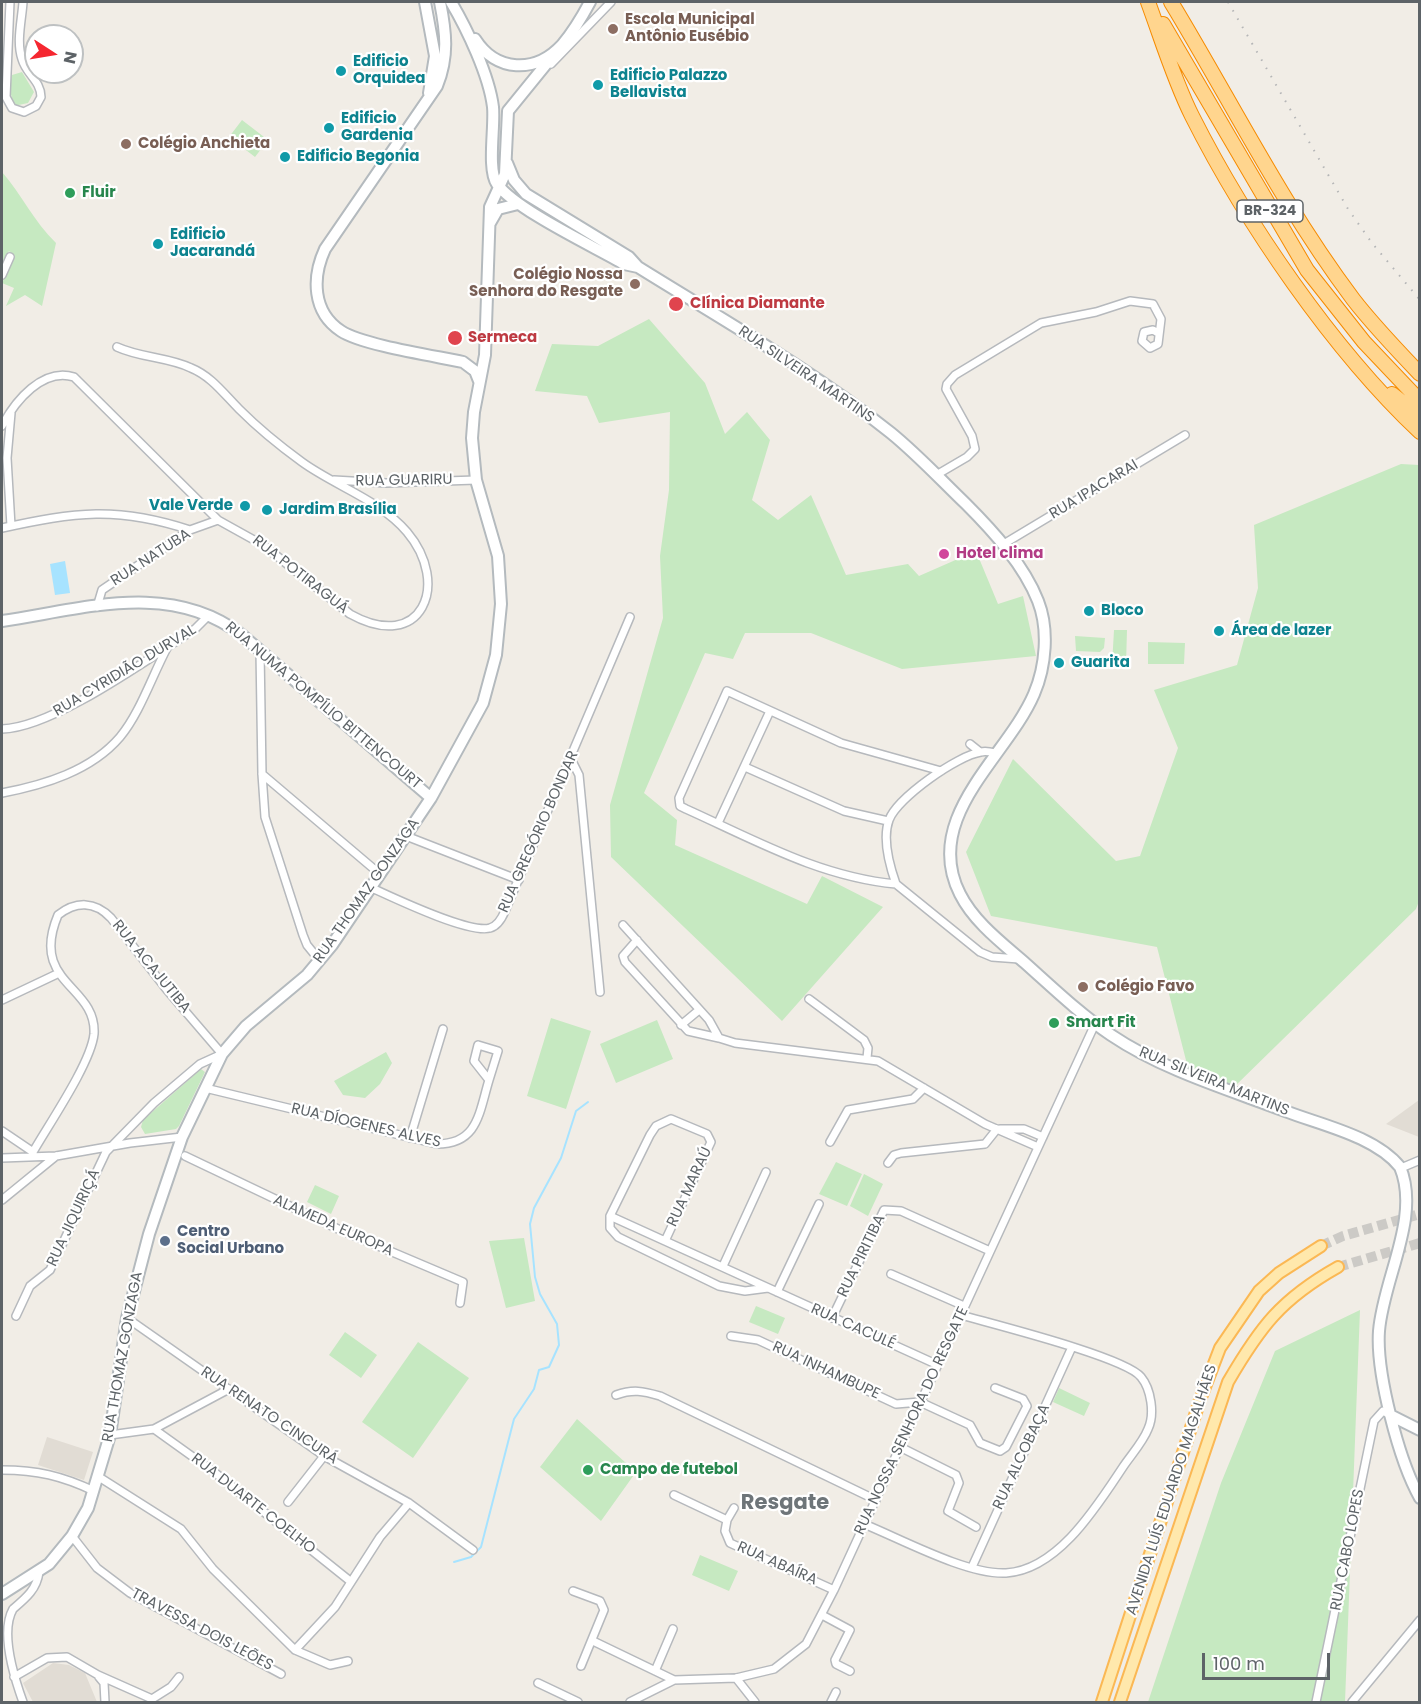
<!DOCTYPE html>
<meta charset="utf-8">
<style>
body{margin:0}
#map{position:relative;width:1421px;height:1704px;overflow:hidden;background:#f1ede6;font-family:Poppins,sans-serif}
canvas{display:block}
.frame{position:absolute;inset:0;border:3px solid #5d6367;pointer-events:none}
.north{position:absolute;left:24px;top:24px;width:60px;height:60px;box-sizing:border-box;background:#fff;border:2px solid #bec1c2;border-radius:50%;rotate:102deg;font-size:16px;font-weight:700;line-height:24px;text-align:center;color:#5d6367}
.north::after{content:'';display:block;margin:auto;width:21px;height:27px;background:#f52730;clip-path:polygon(50% 0,100% 100%,50% 72%,0 100%)}
.scale{position:absolute;left:1202px;top:1653px;width:128px;height:27px;box-sizing:border-box;border:3px solid #5d6367;border-top:0;padding-left:8px;font-size:18px;line-height:21px;white-space:nowrap;color:#5d6367;-webkit-text-stroke:4px #fff;paint-order:stroke}
</style>
<div id="map">
<canvas width="1421" height="1704"></canvas>
<div class="frame"></div>
<div class="north">N</div>
<div class="scale">100 m</div>
</div>
<script>
const ctx = document.querySelector('canvas').getContext('2d');
ctx.lineJoin = 'round';
function fill(path, color) {
  ctx.fillStyle = color;
  ctx.fill(path, 'evenodd');
}
function strokePath(path, color, width, dash) {
  ctx.strokeStyle = color;
  ctx.lineWidth = width;
  ctx.lineCap = dash ? 'butt' : 'round';
  ctx.setLineDash(dash || []);
  ctx.stroke(path);
}
function label(font, color, halo, rows, align = 'center') {
  ctx.font = font + ' Poppins,sans-serif';
  ctx.lineWidth = 4.5;
  ctx.setLineDash([]);
  ctx.textBaseline = 'middle';
  ctx.strokeStyle = halo;
  ctx.fillStyle = color;
  for (const [text, x, y, turn = 0] of rows) {
    ctx.save();
    ctx.translate(x, y);
    ctx.rotate((+turn || 0) * Math.PI / 180);
    ctx.textAlign = isNaN(turn) ? turn : align;
    if (halo) ctx.strokeText(text, 0, 0);
    ctx.fillText(text, 0, 0);
    ctx.restore();
  }
}
fill(new Path2D(`
 M 1419,1100 L 1419,1137 L 1386,1124 Z
 M 47,1437 L 93,1452 L 84,1480 L 38,1465 Z
 M 53,1663 L 69,1665 L 85,1673 L 97,1702 L 33,1702 L 23,1683 Z`), '#e1dcd4');
fill(new Path2D(`
 M 22,72 L 34,92 L 28,103 L 14,106 L 9,87 L 12,75 Z
 M 242,120 L 268,140 L 255,157 L 229,137 Z
 M 2,172 C 22,195 34,222 56,243 L 42,306 L 25,295 L 6,306 L 14,288 L 2,283 L 14,258 L 9,251 L 2,264 Z
 M 649,319 L 705,383 L 725,434 L 747,412 L 770,440 L 752,500 L 778,520 L 811,495 L 846,575 L 908,564 L 919,576 L 976,551 L 998,604 L 1023,596 L 1036,656 L 902,669 L 811,633 L 745,633 L 733,659 L 705,653 L 644,793 L 677,820 L 675,845 L 807,904 L 822,876 L 883,907 L 782,1021 L 611,857 L 610,805 L 663,618 L 660,556 L 669,490 L 670,412 L 599,423 L 587,396 L 535,391 L 552,344 L 598,346 Z
 M 1401,464 L 1419,465 L 1419,901 L 1416,909 L 1232,1089 L 1189,1072 L 1157,947 L 991,916 L 966,852 L 1013,759 L 1116,861 L 1140,856 L 1178,748 L 1154,690 L 1237,665 L 1258,588 L 1254,525 Z
 M 1114,630 L 1127,630 L 1126,665 L 1112,665 Z
 M 1075,636 L 1105,638 L 1104,648 L 1100,652 L 1076,651 Z
 M 1148,642 L 1185,643 L 1184,664 L 1148,664 Z
 M 551,1018 L 591,1031 L 566,1109 L 527,1096 Z
 M 657,1020 L 673,1059 L 616,1083 L 600,1044 Z
 M 386,1052 L 392,1063 L 380,1084 L 365,1098 L 343,1095 L 334,1081 Z
 M 201,1069 L 205,1072 L 179,1126 L 176,1129 L 145,1134 L 141,1127 L 143,1120 Z
 M 836,1162 L 862,1174 L 847,1206 L 819,1194 Z
 M 864,1174 L 883,1184 L 868,1216 L 850,1206 Z
 M 315,1185 L 339,1196 L 331,1214 L 307,1202 Z
 M 524,1238 L 535,1301 L 506,1308 L 489,1241 Z
 M 756,1306 L 785,1318 L 778,1334 L 749,1322 Z
 M 1360,1310 L 1345,1702 L 1148,1702 L 1221,1483 L 1275,1351 Z
 M 345,1332 L 377,1355 L 361,1378 L 329,1355 Z
 M 418,1342 L 469,1378 L 413,1458 L 362,1422 Z
 M 1059,1388 L 1090,1403 L 1084,1416 L 1053,1402 Z
 M 577,1419 L 636,1472 L 601,1521 L 540,1467 Z
 M 700,1555 L 738,1571 L 729,1591 L 692,1575 Z`), '#c6e9c1');
fill(new Path2D(`
 M 65,561 L 70,593 L 55,595 L 50,564 Z`), '#a7e3ff');
strokePath(new Path2D(`
 M 454,1562 L 471,1557 L 481,1547 L 514,1419 L 534,1389 L 539,1370 L 549,1367 L 559,1345 L 557,1324 L 540,1294 L 535,1277 L 530,1224 L 534,1208 L 561,1158 L 576,1111 L 588,1102`), '#a7e3ff', 2);
strokePath(new Path2D(`
 M 1321,1246 L 1343,1236 L 1420,1214
 M 1338,1267 L 1420,1243`), '#cccac6', 10, [10, 5]);
const street = new Path2D(`
 M 10,2 L 6,97 L 12,108 L 24,112 L 36,106 L 41,97 C 41,81 26,74 22,59 C 16,42 22,19 23,2
 M 551,64 L 611,2
 M 2,275 L 10,257
 M 2,426 C 15,401 43,367 74,377 L 218,520 L 263,545 L 350,614 C 422,654 451,584 407,532 C 380,500 335,486 302,462 C 280,446 258,428 239,409 C 224,394 211,376 191,368 C 168,357 141,358 117,347
 M 938,474 L 967,457 L 975,449 L 972,436 L 946,389 L 947,384 L 955,375 L 1041,323 L 1096,312 L 1130,301 L 1153,304 L 1161,319 L 1158,344 L 1150,348 L 1142,341 L 1144,332 L 1153,330 L 1158,333
 M 334,480 L 386,483 L 476,480
 M 11,526 L 7,458 L 11,413
 M 2,528 C 75,512 117,506 190,530
 M 1002,545 L 1185,435
 M 97,607 L 102,590 L 190,530 L 218,520
 M 260,651 L 262,774 L 265,817 L 303,935 L 307,945 L 320,961
 M 2,729 C 53,728 149,658 195,629 L 209,615
 M 970,744 L 980,752
 M 571,759 L 579,775 L 600,992
 M 745,767 L 844,811 L 888,821
 M 262,774 L 381,875
 M 2,793 C 44,785 91,771 120,737 C 140,713 152,676 167,648
 M 718,823 L 770,711
 M 406,836 L 519,880
 M 896,884 C 820,877 755,840 686,809 L 680,806 L 679,798 L 727,691 L 841,743 L 941,771
 M 896,884 C 890,867 882,839 889,820 C 897,798 958,755 981,752 C 985,751 991,752 995,753
 M 896,884 L 980,952 L 992,957 L 1019,959
 M 372,888 C 394,898 469,934 490,928 C 498,926 502,918 505,911 L 630,617
 M 623,925 L 709,1020 L 719,1038 L 735,1043 L 878,1061 L 985,1124 L 1038,1147
 M 637,940 L 623,956 L 625,962 L 688,1031 L 719,1038
 M 809,999 L 864,1040 L 868,1048 L 867,1058
 M 2,1000 L 57,974
 M 681,1025 L 699,1010
 M 478,1045 L 498,1051 L 489,1080 L 474,1061 Z
 M 205,1088 L 437,1144 C 478,1144 479,1113 489,1080
 M 1000,1129 L 1024,1129 L 1043,1137
 M 2,1131 L 33,1152 L 33,1156
 M 410,1138 L 443,1029
 M 830,1142 L 848,1110 L 913,1099 L 924,1088
 M 185,1156 L 338,1229 L 463,1282 L 460,1303
 M 2,1158 L 56,1156 L 130,1143 L 182,1137
 M 888,1163 L 894,1155 L 901,1153 L 985,1144 L 997,1129
 M 1401,1168 L 1420,1160
 M 2,1200 L 56,1156
 M 610,1216 L 938,1365
 M 665,1241 L 711,1142 L 707,1134 L 671,1119 L 656,1126 L 650,1135 L 610,1216 L 610,1228 L 618,1237 L 719,1286 L 745,1291 L 768,1288
 M 723,1266 L 766,1172
 M 891,1274 L 964,1306
 M 777,1292 L 819,1204
 M 16,1316 L 30,1286 L 50,1270 L 106,1152 L 154,1103 L 200,1064 L 222,1054 L 167,990 L 111,918 C 95,901 76,901 58,915 C 29,984 97,985 94,1034 C 91,1063 49,1124 33,1152
 M 127,1318 L 324,1456 L 409,1503 L 473,1550
 M 832,1318 L 884,1210 L 901,1211 L 990,1251
 M 731,1336 L 758,1340 L 896,1404 L 920,1402 L 970,1425 L 980,1443 L 1000,1451 L 1006,1447 L 1027,1406 L 1023,1399 L 995,1388
 M 616,1395 C 633,1389 643,1391 660,1396 L 876,1500
 M 154,1429 L 214,1472 L 350,1581
 M 110,1435 L 154,1429 L 229,1389
 M 900,1447 L 956,1475 L 959,1483 L 948,1511 L 976,1527
 M 2,1470 C 37,1470 62,1476 94,1491
 M 99,1477 L 181,1529 L 213,1569 L 295,1650 L 330,1665 L 348,1661
 M 674,1495 L 727,1520 L 725,1531 L 730,1543 L 834,1590
 M 288,1502 L 324,1456
 M 727,1520 L 734,1508
 M 864,1524 C 901,1539 967,1575 1006,1573 C 1058,1570 1097,1506 1123,1467 C 1131,1455 1143,1442 1148,1429 C 1155,1414 1151,1389 1141,1377 C 1125,1357 992,1324 961,1315
 M 72,1536 L 97,1568 L 130,1593 L 281,1674
 M 972,1567 L 1072,1347
 M 573,1591 L 600,1601 L 604,1610 L 581,1666
 M 822,1615 L 850,1630 L 835,1660 L 836,1664 L 850,1671
 M 593,1641 L 674,1680
 M 295,1650 L 335,1607 L 380,1537 L 409,1503
 M 655,1671 L 673,1629
 M 14,1677 L 47,1658 L 67,1657 L 98,1675 L 152,1699 L 171,1687 L 179,1677
 M 99,1677 L 104,1683 L 105,1702
 M 736,1678 L 755,1702
 M 538,1683 L 578,1702
 M 23,1702 C 14,1677 0,1632 13,1609 C 26,1598 37,1589 39,1572
 M 630,1702 L 674,1680 L 736,1678 L 774,1669 L 806,1644 L 834,1590 L 1095,1024
 M 831,1702 L 836,1692
 M 1316,1702 L 1374,1421 L 1383,1411 L 1390,1415
 M 1352,1702 L 1420,1620`);
const secondary = new Path2D(`
 M 425,2 L 435,56 L 429,93
 M 440,2 C 446,32 449,56 437,86 L 325,249 C 312,277 312,312 341,331 C 362,345 435,356 463,362 L 475,371 L 479,381
 M 451,2 C 467,29 489,75 493,107 C 495,127 487,169 497,184 C 516,210 593,246 624,264 L 638,267 C 723,320 812,370 891,433 C 918,455 941,480 966,504 C 993,531 1024,565 1038,601 C 1049,629 1046,666 1034,694 C 1007,757 921,817 960,894 C 974,922 1002,943 1025,963 C 1053,988 1080,1014 1111,1035 C 1163,1070 1227,1089 1285,1111 C 1321,1125 1375,1136 1400,1167 C 1421,1217 1383,1279 1379,1331 C 1376,1373 1399,1461 1420,1498
 M 475,39 C 496,72 535,74 562,45 C 573,32 582,17 590,2
 M 507,163 L 514,180 L 526,194 L 629,257 L 638,267
 M 490,223 L 498,209 L 518,204
 M 2,621 C 84,609 170,580 242,635 L 431,798
 M 1392,1416 L 1420,1430
 M 2,1594 L 49,1564 L 72,1536 L 88,1508 L 110,1435 L 127,1318 L 149,1234 L 182,1137 L 222,1054 L 246,1026 L 307,975 L 332,945 L 431,798 L 483,703 L 496,655 L 501,604 L 498,556 L 476,480 L 472,438 L 474,412 L 485,355 L 490,207 L 505,174 L 508,111 L 560,47`);
const primary = new Path2D(`
 M 1102,1702 L 1200,1400 L 1220,1348 L 1259,1291 L 1279,1273 L 1321,1246
 M 1120,1702 L 1228,1382 C 1260,1327 1281,1299 1338,1267`);
const highway = new Path2D(`
 M 1148,2 C 1162,40 1174,80 1192,116 C 1246,223 1333,350 1420,432
 M 1171,2 C 1231,101 1283,206 1353,299 C 1373,325 1397,350 1420,374
 M 1163,24 L 1307,270 L 1364,342 L 1420,401
 M 1392,394 L 1420,416`);
strokePath(street, '#b6b9bd', 10);
strokePath(secondary, '#b4babe', 14);
strokePath(primary, '#fbb854', 14);
strokePath(highway, '#f68b00', 16);
strokePath(street, '#fff', 7);
strokePath(secondary, '#fff', 10);
strokePath(primary, '#ffe8ac', 10);
strokePath(highway, '#ffd58e', 14);
strokePath(new Path2D(`
 M 1228,2 L 1348,209 L 1372,243 L 1420,300`), '#b5b6b7', 2, [1.5, 8]);
for (const [x, y, r, color] of [
 [613,29,6,"#8d6e63"],
 [341,71,6,"#0f9aa8"],
 [598,85,6,"#0f9aa8"],
 [329,128,6,"#0f9aa8"],
 [126,144,6,"#8d6e63"],
 [285,157,6,"#0f9aa8"],
 [70,193,6,"#2e9e5b"],
 [158,244,6,"#0f9aa8"],
 [635,284,6,"#8d6e63"],
 [676,304,8,"#e0444e"],
 [455,338,8,"#e0444e"],
 [245,506,6,"#0f9aa8"],
 [267,510,6,"#0f9aa8"],
 [944,554,6,"#d1479c"],
 [1089,611,6,"#0f9aa8"],
 [1219,631,6,"#0f9aa8"],
 [1059,663,6,"#0f9aa8"],
 [1083,987,6,"#8d6e63"],
 [1054,1023,6,"#2e9e5b"],
 [165,1241,6,"#5c6f8a"],
 [588,1470,6,"#2e9e5b"]
]) {
  const dot = new Path2D();
  dot.arc(x, y, r, 0, 2 * Math.PI);
  ctx.fillStyle = color;
  ctx.fill(dot);
  strokePath(dot, '#fff', 2);
}
for (const [x, y, w] of [
 [1270,211,66]
]) {
  const box = new Path2D();
  box.roundRect(x - w / 2, y - 11, w, 22, 4.5);
  ctx.fillStyle = '#fff';
  ctx.fill(box);
  strokePath(box, '#5d6367', 1.5);
}
label('bold 14px', '#5d6367', null, [
 ["BR-324",1270,211]
]);
label('bold 15px', '#785e54', '#fff', [
 ["Escola Municipal",625,20],
 ["Antônio Eusébio",625,37],
 ["Colégio Anchieta",138,144],
 ["Colégio Nossa",623,275,"right"],
 ["Senhora do Resgate",623,292,"right"],
 ["Colégio Favo",1095,987]
], 'left');
label('bold 15px', '#0d838f', '#fff', [
 ["Edificio",353,62],
 ["Orquidea",353,79],
 ["Edificio Palazzo",610,76],
 ["Bellavista",610,93],
 ["Edificio",341,119],
 ["Gardenia",341,136],
 ["Edificio Begonia",297,157],
 ["Edificio",170,235],
 ["Jacarandá",170,252],
 ["Vale Verde",233,506,"right"],
 ["Jardim Brasília",279,510],
 ["Bloco",1101,611],
 ["Área de lazer",1231,631],
 ["Guarita",1071,663]
], 'left');
label('bold 15px', '#27864d', '#fff', [
 ["Fluir",82,193],
 ["Smart Fit",1066,1023],
 ["Campo de futebol",600,1470]
], 'left');
label('bold 15px', '#be3a42', '#fff', [
 ["Clínica Diamante",690,304],
 ["Sermeca",468,338]
], 'left');
label('15px', '#5d6367', '#fff', [
 ["RUA SILVEIRA MARTINS",806,375,34],
 ["RUA GUARIRU",404,481,-1],
 ["RUA IPACARAI",1094,490,-31],
 ["RUA NATUBA",151,558,-33],
 ["RUA POTIRAGUÁ",300,575,38],
 ["RUA CYRIDIÃO DURVAL",125,671,-31],
 ["RUA NUMA POMPÍLIO BITTENCOURT",323,706,40],
 ["RUA GREGÓRIO BONDAR",539,832,-66],
 ["RUA THOMAZ GONZAGA",367,891,-55],
 ["RUA ACAJUTIBA",151,967,51],
 ["RUA SILVEIRA MARTINS",1214,1082,22],
 ["RUA DÍOGENES ALVES",366,1126,13],
 ["RUA MARAÚ",690,1187,-65],
 ["RUA JIQUIRIÇÁ",74,1218,-65],
 ["ALAMEDA EUROPA",333,1226,24],
 ["RUA PIRITIBA",862,1256,-64],
 ["RUA CACULÉ",853,1327,24],
 ["RUA THOMAZ GONZAGA",123,1357,-80],
 ["RUA INHAMBUPE",826,1371,25],
 ["RUA RENATO CINCURÁ",269,1416,34],
 ["RUA NOSSA SENHORA DO RESGATE",912,1421,-65],
 ["RUA ALCOBAÇA",1022,1457,-65],
 ["AVENIDA LUÍS EDUARDO MAGALHÃES",1172,1490,-72],
 ["RUA DUARTE COELHO",253,1504,38],
 ["RUA CABO LOPES",1348,1550,-79],
 ["RUA ABAÍRA",777,1564,24],
 ["TRAVESSA DOIS LEÕES",202,1630,28]
]);
label('bold 15px', '#b23c85', '#fff', [
 ["Hotel clima",956,554]
], 'left');
label('bold 15px', '#4e5e75', '#fff', [
 ["Centro",177,1232],
 ["Social Urbano",177,1249]
], 'left');
label('bold 21px', '#6e7579', '#fff', [
 ["Resgate",785,1504]
]);
</script>
